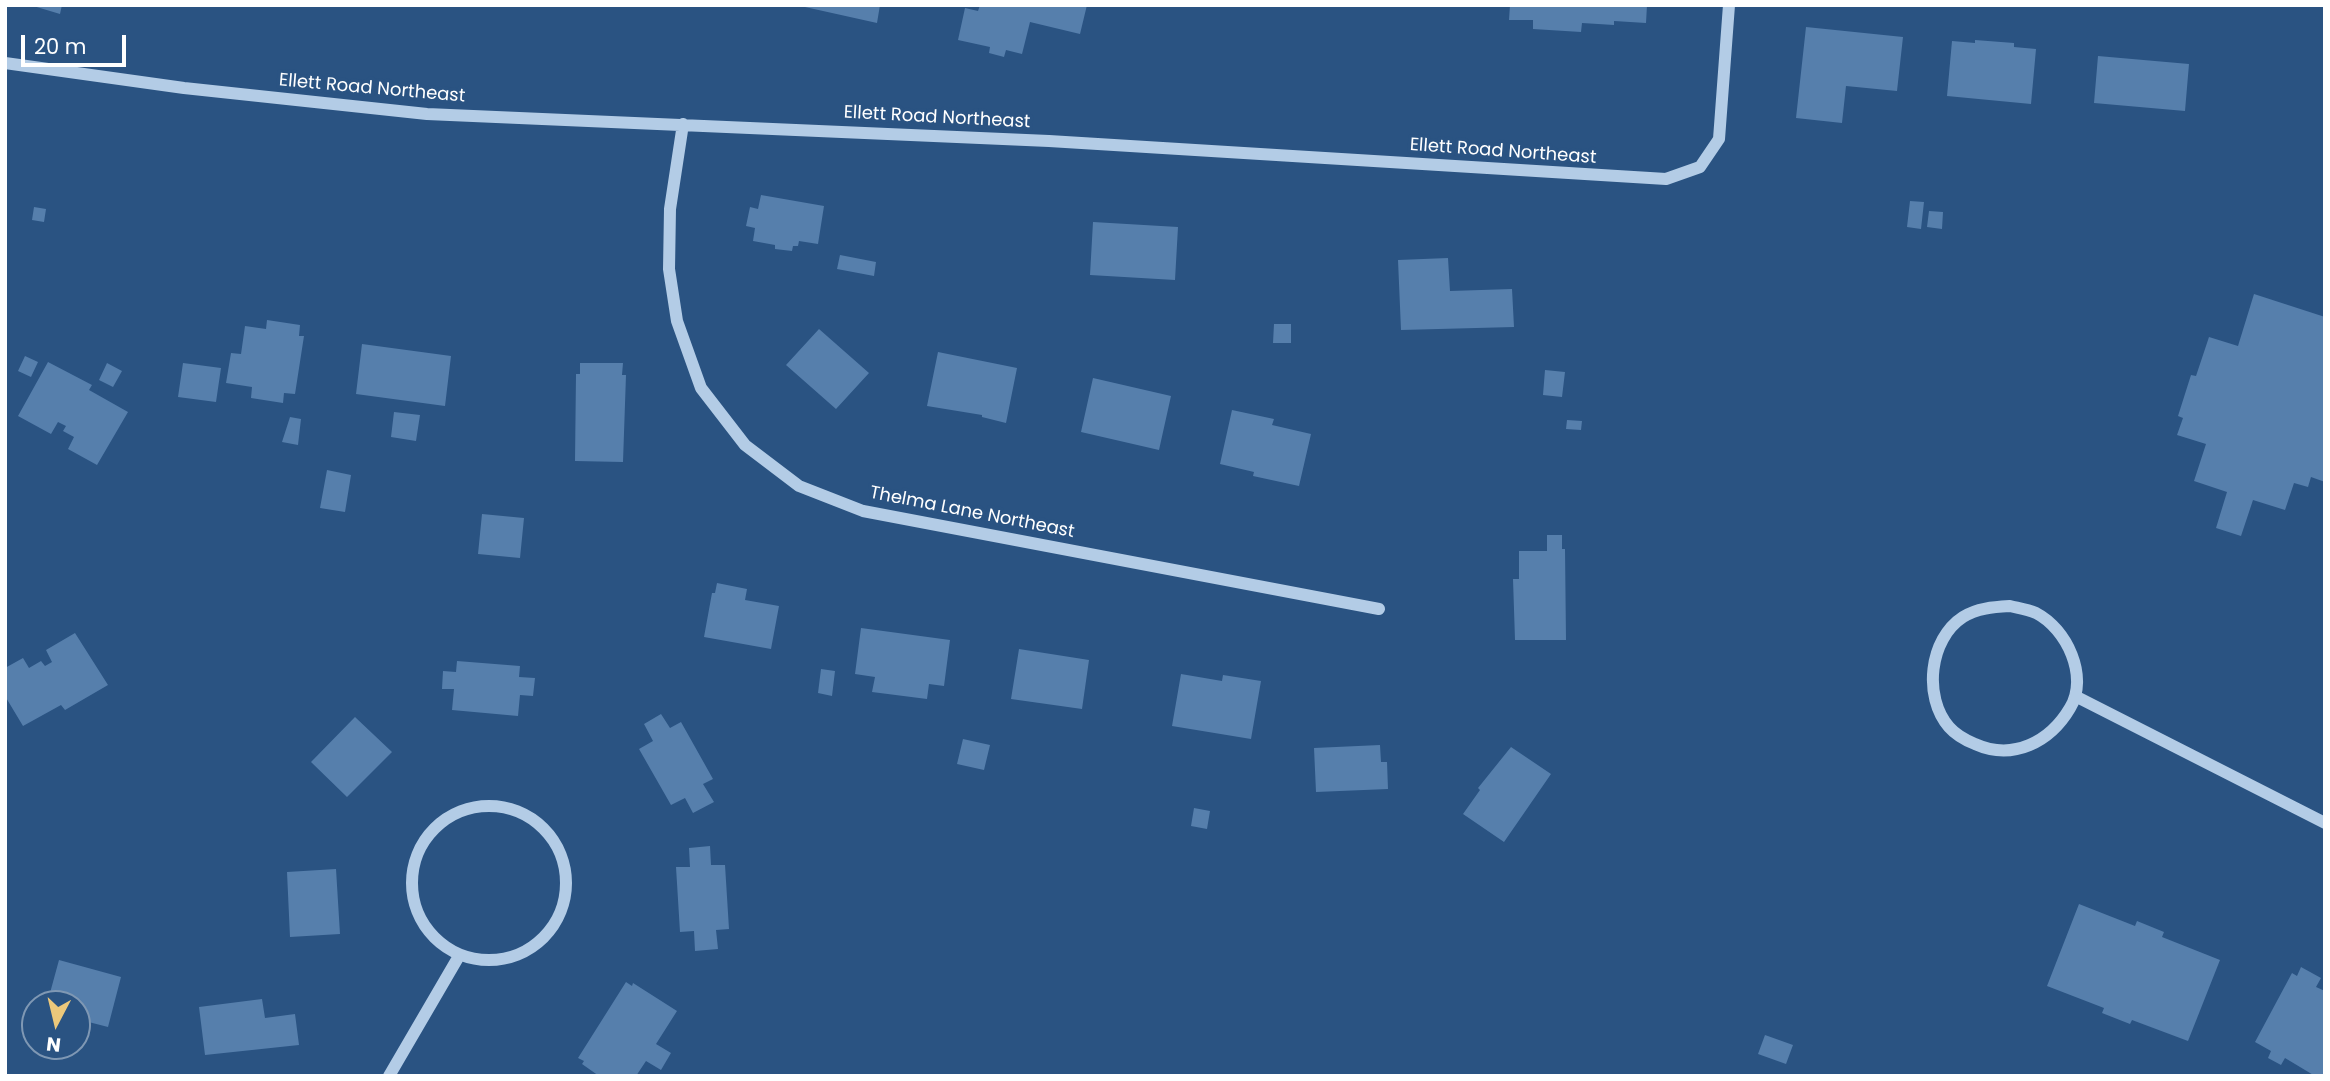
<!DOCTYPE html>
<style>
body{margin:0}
#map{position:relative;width:2330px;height:1081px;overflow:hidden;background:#2a5382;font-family:Poppins,sans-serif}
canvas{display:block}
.frame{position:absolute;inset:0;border:7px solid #fff;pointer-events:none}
.north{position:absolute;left:21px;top:990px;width:70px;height:70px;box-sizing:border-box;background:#2a5382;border:2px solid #7f98b4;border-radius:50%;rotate:187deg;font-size:19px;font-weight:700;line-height:28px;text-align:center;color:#fff}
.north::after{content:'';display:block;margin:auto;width:24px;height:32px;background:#ecc87b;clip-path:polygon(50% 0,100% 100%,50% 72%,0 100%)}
.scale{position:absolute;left:21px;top:35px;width:105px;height:32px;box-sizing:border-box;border:4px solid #fff;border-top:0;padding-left:9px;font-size:21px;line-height:24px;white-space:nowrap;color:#fff;-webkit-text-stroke:5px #2a5382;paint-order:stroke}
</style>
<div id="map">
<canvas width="2330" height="1081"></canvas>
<div class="frame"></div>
<div class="north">N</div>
<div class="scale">20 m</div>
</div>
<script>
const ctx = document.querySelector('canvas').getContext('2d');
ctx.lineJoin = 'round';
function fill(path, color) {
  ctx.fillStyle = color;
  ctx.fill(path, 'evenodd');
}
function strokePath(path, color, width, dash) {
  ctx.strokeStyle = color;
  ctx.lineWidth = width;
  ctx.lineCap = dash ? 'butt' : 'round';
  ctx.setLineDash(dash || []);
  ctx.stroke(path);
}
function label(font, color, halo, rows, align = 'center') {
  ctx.font = font + ' Poppins,sans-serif';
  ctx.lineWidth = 7;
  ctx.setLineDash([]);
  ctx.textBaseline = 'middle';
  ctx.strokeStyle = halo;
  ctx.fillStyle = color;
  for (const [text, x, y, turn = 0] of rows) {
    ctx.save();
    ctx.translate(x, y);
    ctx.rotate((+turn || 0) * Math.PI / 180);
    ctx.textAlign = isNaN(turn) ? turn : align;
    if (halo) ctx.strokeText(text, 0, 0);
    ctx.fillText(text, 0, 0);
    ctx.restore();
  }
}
fill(new Path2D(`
 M 30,5 L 62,5 L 60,14 Z
 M 796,5 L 880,5 L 877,23 Z
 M 980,5 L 1087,5 L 1080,34 L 1030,22 L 1022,54 L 1006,50 L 1004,57 L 989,53 L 990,47 L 958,40 L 965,8 L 978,11 Z
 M 1510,5 L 1647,5 L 1646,23 L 1614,21 L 1614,25 L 1582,23 L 1581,32 L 1533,29 L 1533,20 L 1509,20 Z
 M 1806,27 L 1903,37 L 1897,91 L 1846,86 L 1842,123 L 1796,118 Z
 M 1975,40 L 2014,43 L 2014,47 L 2036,49 L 2031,104 L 1947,96 L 1952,41 L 1975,43 Z
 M 2098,56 L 2189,64 L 2185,111 L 2094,103 Z
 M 761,195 L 824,206 L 818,244 L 799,241 L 798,246 L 793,246 L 792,251 L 775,249 L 775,245 L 753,241 L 755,228 L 746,226 L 750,207 L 758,209 Z
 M 1910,201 L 1924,202 L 1921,229 L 1907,227 Z
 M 34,207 L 46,209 L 44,222 L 32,220 Z
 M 1929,211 L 1943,212 L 1942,229 L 1927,227 Z
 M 1093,222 L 1178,227 L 1175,280 L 1090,275 Z
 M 840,255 L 876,262 L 874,276 L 837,269 Z
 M 1448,258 L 1450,291 L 1512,289 L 1514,327 L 1401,330 L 1398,260 Z
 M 2254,294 L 2325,317 L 2325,482 L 2311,477 L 2308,487 L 2294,483 L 2285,510 L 2253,500 L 2241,536 L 2216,528 L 2227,492 L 2194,481 L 2206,444 L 2177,435 L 2183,418 L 2178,416 L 2191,375 L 2196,376 L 2209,337 L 2238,346 Z
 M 267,320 L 300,325 L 299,336 L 304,336 L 295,394 L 284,393 L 283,403 L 251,398 L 252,387 L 226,383 L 231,353 L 241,354 L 245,326 L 266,329 Z
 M 1274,324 L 1291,324 L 1291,343 L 1273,343 Z
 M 819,329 L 869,373 L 836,409 L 786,365 Z
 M 362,344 L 451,356 L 445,406 L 356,394 Z
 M 938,352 L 1017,368 L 1006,423 L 982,417 L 982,415 L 927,406 Z
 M 25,356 L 38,362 L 31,377 L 18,371 Z
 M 48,362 L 92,385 L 89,390 L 128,412 L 97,465 L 68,449 L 74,437 L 63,431 L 66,426 L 58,422 L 51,434 L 18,416 Z
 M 107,363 L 122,371 L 113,387 L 99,380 Z
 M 183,363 L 221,368 L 216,402 L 178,397 Z
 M 580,363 L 623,363 L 622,375 L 626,375 L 623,462 L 575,461 L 576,374 L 580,374 Z
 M 1545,370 L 1565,372 L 1562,397 L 1543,395 Z
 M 1093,378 L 1171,396 L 1159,450 L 1081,432 Z
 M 1232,410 L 1274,419 L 1272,425 L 1311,434 L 1299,486 L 1253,476 L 1254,472 L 1220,464 Z
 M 394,412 L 420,415 L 416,441 L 391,437 Z
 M 290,417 L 301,419 L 298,445 L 282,442 Z
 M 1567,420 L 1582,421 L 1581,430 L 1566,429 Z
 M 327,470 L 351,475 L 345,512 L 320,508 Z
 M 482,514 L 524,518 L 520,558 L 478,554 Z
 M 1547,535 L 1562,535 L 1562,549 L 1565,549 L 1566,640 L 1515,640 L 1513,579 L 1519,579 L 1519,551 L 1547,551 Z
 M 717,583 L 747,589 L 745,600 L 779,606 L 771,649 L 704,637 L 712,593 L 715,593 Z
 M 861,628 L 950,640 L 944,686 L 929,684 L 927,699 L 872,692 L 875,677 L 855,674 Z
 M 75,633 L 108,685 L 65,710 L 61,705 L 23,726 L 5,696 L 5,668 L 23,658 L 29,668 L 41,661 L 45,666 L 52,662 L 46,650 Z
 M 1019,649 L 1089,660 L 1082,709 L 1011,699 Z
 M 457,661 L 520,666 L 519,677 L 535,678 L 533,696 L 520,695 L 518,716 L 452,710 L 454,689 L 442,689 L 443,671 L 456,672 Z
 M 821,669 L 835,671 L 832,696 L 818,693 Z
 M 1181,674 L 1222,681 L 1223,675 L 1261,681 L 1251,739 L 1172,726 Z
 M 661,714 L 670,728 L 681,722 L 713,779 L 703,784 L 714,802 L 693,813 L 685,798 L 671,805 L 639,749 L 653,741 L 644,724 Z
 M 355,717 L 392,752 L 347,797 L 311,762 Z
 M 963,739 L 990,745 L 984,770 L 957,764 Z
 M 1380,745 L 1381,762 L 1387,762 L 1388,789 L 1316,792 L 1314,748 Z
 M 1511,747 L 1551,774 L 1504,842 L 1463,814 L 1480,790 L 1478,788 Z
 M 1194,808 L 1210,811 L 1207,829 L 1191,826 Z
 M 710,846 L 711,865 L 725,865 L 729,929 L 716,930 L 718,949 L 695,951 L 694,931 L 680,932 L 676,867 L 690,867 L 689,848 Z
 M 336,869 L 340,934 L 290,937 L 287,872 Z
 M 2079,904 L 2135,926 L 2137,921 L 2164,932 L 2162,937 L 2220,960 L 2188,1041 L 2132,1020 L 2130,1024 L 2102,1013 L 2104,1008 L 2047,986 Z
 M 59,960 L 121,977 L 108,1027 L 77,1019 L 77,1004 L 47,1004 Z
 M 2301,967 L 2321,978 L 2316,987 L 2325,991 L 2325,1076 L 2315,1076 L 2285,1058 L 2281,1065 L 2268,1058 L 2271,1051 L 2255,1042 L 2292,973 L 2297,976 Z
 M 626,982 L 632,986 L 633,983 L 677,1011 L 656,1044 L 671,1053 L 661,1070 L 646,1061 L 636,1076 L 599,1076 L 582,1064 L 584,1061 L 578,1058 Z
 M 262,999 L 265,1018 L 295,1014 L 299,1045 L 205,1055 L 199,1007 Z
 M 1765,1035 L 1793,1045 L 1786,1064 L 1758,1054 Z`), '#567fac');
strokePath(new Path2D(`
 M 5,63 L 184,88 L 427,114 L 1049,141 L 1666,179 L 1700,167 L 1719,139 L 1729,5
 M 683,124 L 670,209 L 669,269 L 677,321 L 701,388 L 745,445 L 799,486 L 863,511 L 1379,609
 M 2010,606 C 2018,608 2027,609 2036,613 C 2067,629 2089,677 2070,708 C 2050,742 2013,761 1975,744 C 1965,740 1956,735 1949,727 C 1923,697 1929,639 1963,617 C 1977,608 1994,607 2010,606 Z
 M 2077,697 L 2325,823
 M412 883a77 77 0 1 1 154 0a77 77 0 1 1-154 0Z
 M 389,1076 L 459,956`), '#b3cce6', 12);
label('18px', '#fff', '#2a5382', [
 ["Ellett Road Northeast",372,89,5],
 ["Ellett Road Northeast",937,118,3],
 ["Ellett Road Northeast",1503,152,4],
 ["Thelma Lane Northeast",972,513,11]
]);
</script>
